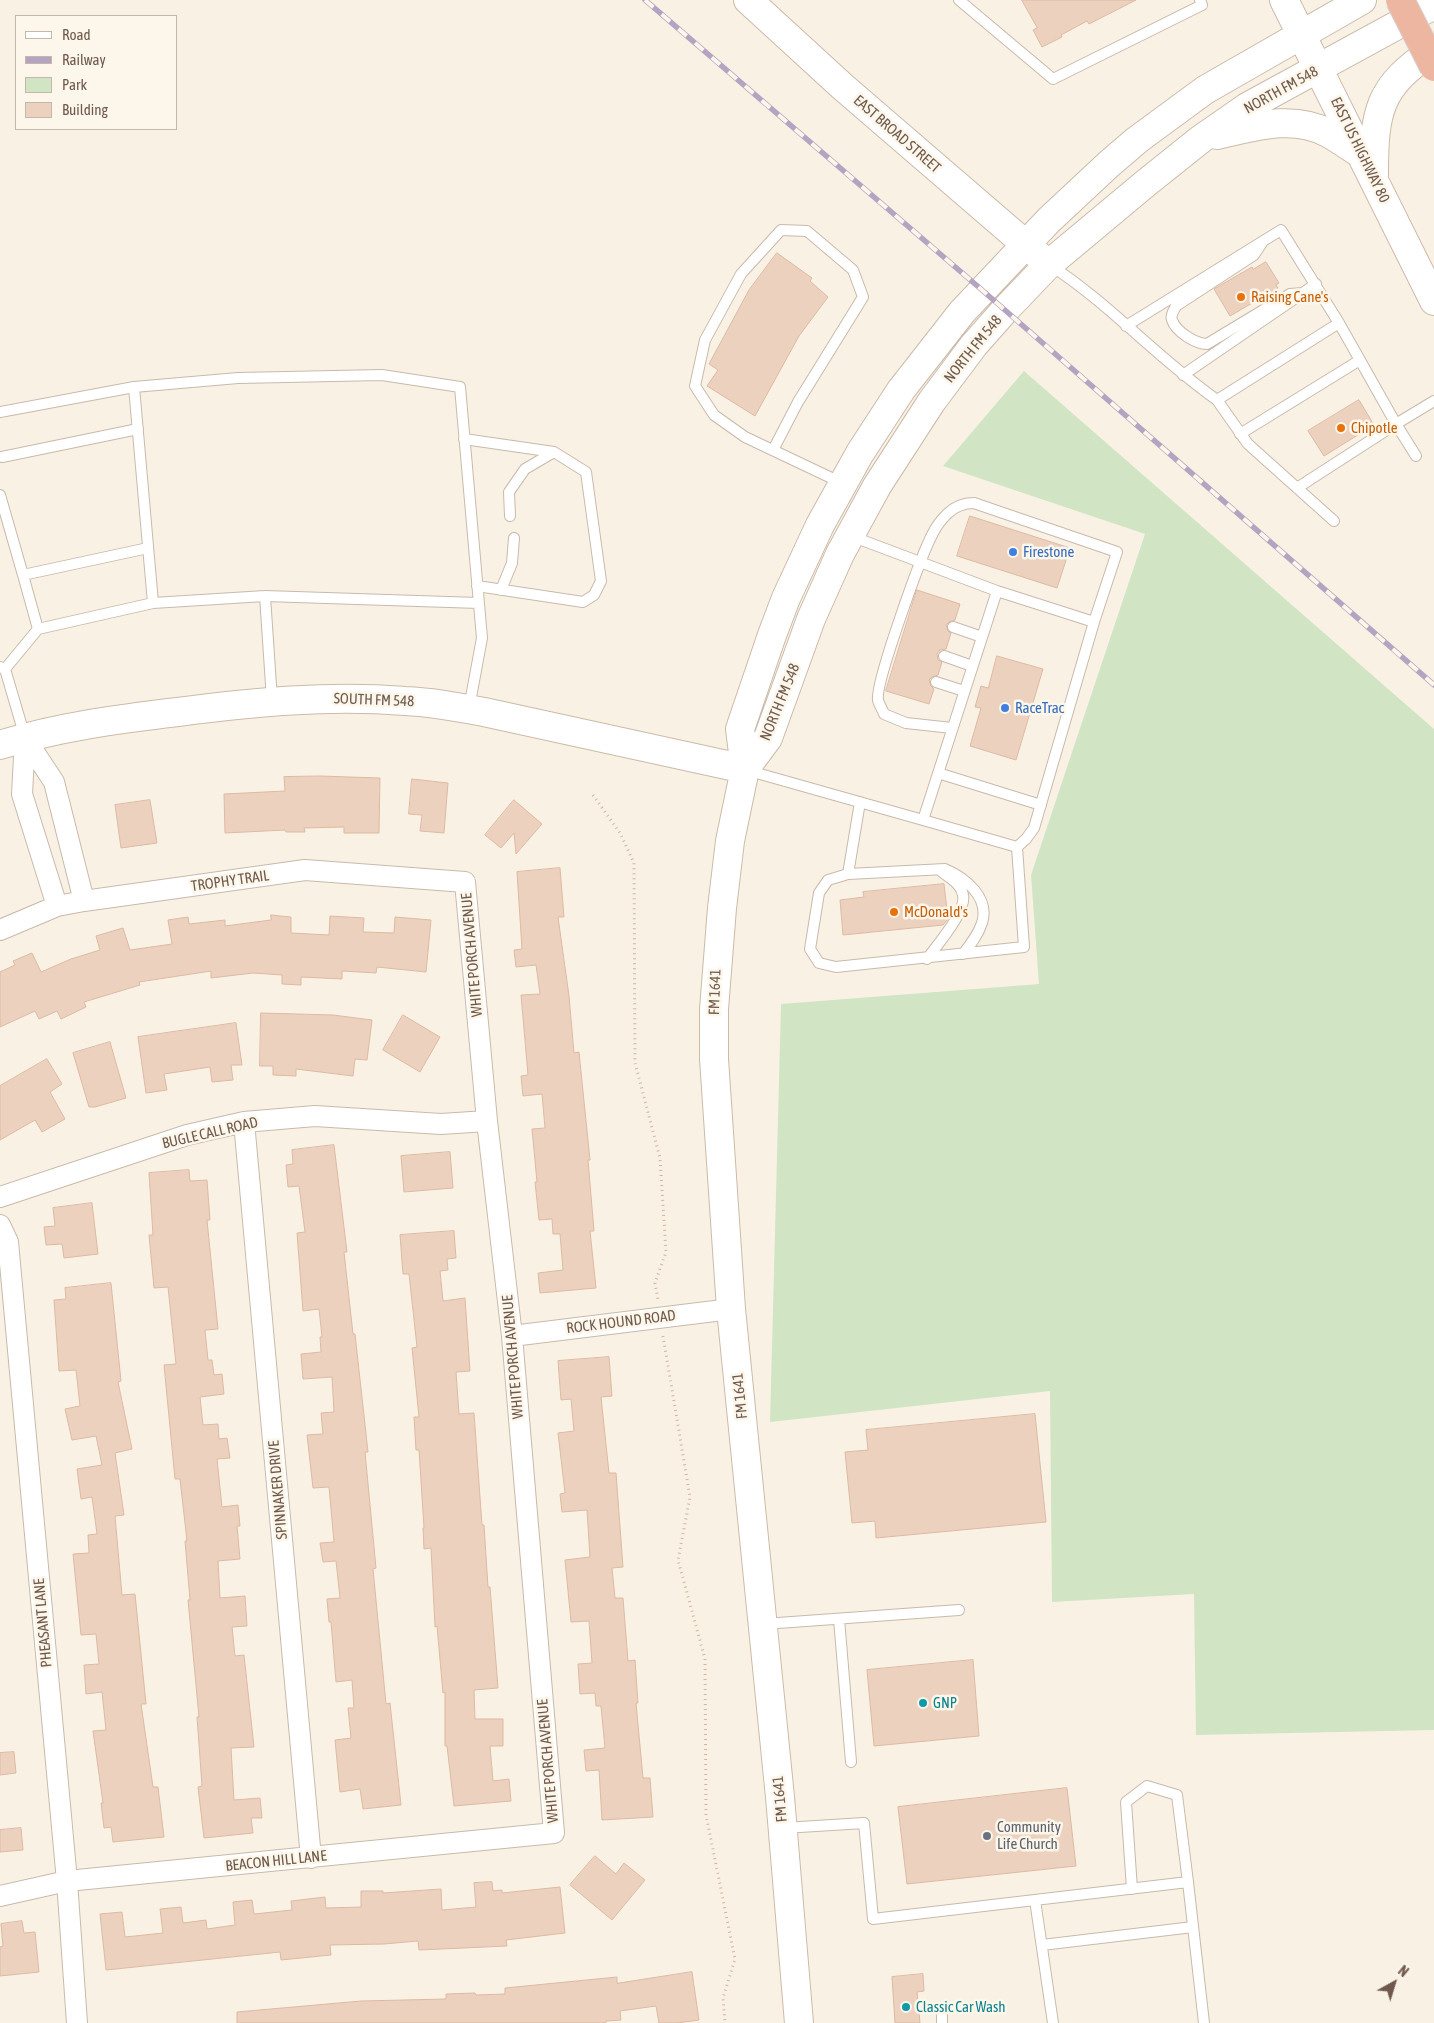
<!DOCTYPE html>
<style>
body{margin:0}
#map{position:relative;width:1434px;height:2023px;overflow:hidden;background:#f9f2e4;font-family:"Asap Condensed",sans-serif}
canvas{display:block}
.legend{position:absolute;left:15px;top:15px;width:162px;height:115px;box-sizing:border-box;background:#fdf6ea;border:1px solid #c4b7ab;margin:0;padding:6px 9px;list-style:none;font-size:15px;color:#6f594c}
.legend li{display:flex;align-items:center;gap:10px;height:25px}
.legend b{width:25px;border:1px solid #c4b7ab}
.north{position:absolute;left:1369px;top:1958px;width:50px;height:50px;-webkit-text-stroke:4px #fdf6ea;paint-order:stroke;rotate:39deg;font-size:14px;font-weight:700;line-height:20px;text-align:center;color:#6f594c}
.north::after{content:'';display:block;margin:auto;width:18px;height:22px;background:#6f594c;clip-path:polygon(50% 0,100% 100%,50% 72%,0 100%)}
</style>
<div id="map">
<canvas width="1434" height="2023"></canvas>
<ul class="legend">
<li><b style="height:6px;background:#fff"></b>Road</li>
<li><b style="height:6px;background:#b4a4c1"></b>Railway</li>
<li><b style="height:14px;background:#d1e5c4"></b>Park</li>
<li><b style="height:14px;background:#ecd1bf"></b>Building</li>
</ul>
<div class="north">N</div>
</div>
<script>
const ctx = document.querySelector('canvas').getContext('2d');
ctx.lineJoin = 'round';
function fill(path, color) {
  ctx.fillStyle = color;
  ctx.fill(path, 'evenodd');
}
function strokePath(path, color, width, dash) {
  ctx.strokeStyle = color;
  ctx.lineWidth = width;
  ctx.lineCap = dash ? 'butt' : 'round';
  ctx.setLineDash(dash || []);
  ctx.stroke(path);
}
function label(font, color, halo, rows, align = 'center') {
  ctx.font = font + ' "Asap Condensed",sans-serif';
  ctx.lineWidth = 5;
  ctx.setLineDash([]);
  ctx.textBaseline = 'middle';
  ctx.strokeStyle = halo;
  ctx.fillStyle = color;
  for (const [text, x, y, turn = 0] of rows) {
    ctx.save();
    ctx.translate(x, y);
    ctx.rotate((+turn || 0) * Math.PI / 180);
    ctx.textAlign = isNaN(turn) ? turn : align;
    if (halo) ctx.strokeText(text, 0, 0);
    ctx.fillText(text, 0, 0);
    ctx.restore();
  }
}
fill(new Path2D(`
 M 1024,371 L 1434,729 L 1434,1730 L 1196,1735 L 1194,1594 L 1052,1602 L 1050,1391 L 770,1422 L 781,1004 L 1039,984 L 1031,875 L 1145,534 L 943,466 Z`), '#d1e5c4');
const building = new Path2D(`
 M 1022,0 L 1136,0 L 1089,24 L 1087,21 L 1061,35 L 1062,37 L 1042,47 L 1033,30 L 1037,28 Z
 M 777,253 L 812,278 L 810,281 L 828,297 L 799,336 L 755,416 L 707,386 L 718,370 L 709,364 L 749,290 Z
 M 1266,262 L 1279,283 L 1276,285 L 1278,288 L 1230,316 L 1214,289 L 1252,267 L 1253,269 Z
 M 1359,400 L 1374,425 L 1324,456 L 1308,431 Z
 M 970,516 L 1070,548 L 1057,588 L 957,556 Z
 M 917,590 L 960,604 L 955,620 L 949,622 L 946,625 L 948,631 L 951,633 L 946,649 L 940,650 L 937,654 L 938,660 L 942,662 L 938,675 L 932,677 L 929,680 L 931,686 L 934,689 L 929,704 L 886,691 Z
 M 997,656 L 1043,669 L 1016,760 L 970,746 L 981,708 L 975,707 L 981,686 L 988,688 Z
 M 320,776 L 380,778 L 379,833 L 344,833 L 344,827 L 304,828 L 305,832 L 286,832 L 285,830 L 225,833 L 224,794 L 285,791 L 284,777 Z
 M 412,779 L 448,783 L 444,833 L 420,831 L 422,815 L 409,814 Z
 M 150,800 L 157,843 L 121,848 L 115,805 Z
 M 514,800 L 542,824 L 516,854 L 514,833 L 501,848 L 485,835 Z
 M 560,868 L 564,917 L 558,917 L 569,996 L 574,1053 L 579,1052 L 590,1160 L 588,1160 L 594,1231 L 590,1231 L 596,1288 L 540,1293 L 538,1273 L 563,1270 L 560,1234 L 553,1234 L 552,1219 L 539,1220 L 535,1182 L 537,1182 L 532,1129 L 545,1128 L 542,1094 L 523,1096 L 521,1076 L 528,1075 L 521,995 L 540,994 L 536,965 L 516,967 L 514,950 L 522,949 L 517,872 Z
 M 944,884 L 948,919 L 943,925 L 843,935 L 840,900 L 864,897 L 863,892 Z
 M 271,915 L 291,917 L 291,933 L 329,935 L 330,916 L 364,918 L 363,932 L 394,933 L 395,917 L 431,920 L 426,972 L 377,967 L 376,973 L 342,971 L 342,979 L 301,977 L 301,985 L 282,984 L 282,975 L 253,973 L 211,978 L 211,971 L 139,982 L 140,985 L 84,1002 L 86,1007 L 61,1019 L 57,1011 L 39,1019 L 35,1011 L 0,1027 L 0,972 L 15,965 L 13,961 L 32,953 L 41,972 L 71,959 L 100,950 L 96,936 L 123,928 L 130,950 L 172,944 L 168,920 L 188,917 L 189,924 L 225,920 L 225,926 L 271,920 Z
 M 261,1013 L 333,1015 L 372,1020 L 367,1060 L 355,1059 L 353,1076 L 296,1069 L 296,1076 L 273,1075 L 273,1066 L 260,1066 Z
 M 403,1015 L 440,1037 L 420,1072 L 383,1050 Z
 M 236,1023 L 242,1065 L 231,1065 L 233,1080 L 212,1082 L 210,1067 L 164,1074 L 167,1090 L 146,1093 L 138,1037 Z
 M 110,1042 L 126,1098 L 95,1107 L 89,1107 L 73,1053 Z
 M 47,1059 L 62,1084 L 50,1092 L 65,1119 L 42,1132 L 35,1120 L 0,1140 L 0,1086 Z
 M 334,1145 L 347,1252 L 344,1252 L 353,1334 L 355,1334 L 368,1452 L 365,1452 L 376,1568 L 373,1569 L 386,1704 L 390,1703 L 401,1805 L 363,1809 L 360,1789 L 340,1792 L 335,1740 L 351,1738 L 348,1708 L 354,1708 L 352,1680 L 336,1682 L 331,1622 L 329,1622 L 327,1599 L 340,1598 L 336,1561 L 323,1562 L 320,1543 L 334,1542 L 329,1487 L 313,1488 L 307,1435 L 323,1434 L 321,1413 L 334,1412 L 332,1377 L 303,1379 L 301,1354 L 321,1352 L 320,1337 L 322,1337 L 319,1309 L 303,1311 L 297,1233 L 305,1232 L 299,1186 L 288,1187 L 286,1165 L 293,1164 L 292,1150 Z
 M 450,1152 L 453,1188 L 404,1192 L 401,1156 Z
 M 189,1170 L 190,1181 L 207,1180 L 210,1220 L 207,1220 L 218,1329 L 205,1330 L 208,1360 L 212,1360 L 214,1375 L 222,1374 L 224,1394 L 200,1397 L 203,1425 L 218,1424 L 219,1439 L 227,1438 L 230,1458 L 217,1459 L 222,1507 L 238,1505 L 240,1526 L 237,1526 L 240,1559 L 218,1561 L 220,1598 L 245,1596 L 247,1626 L 232,1627 L 235,1656 L 244,1655 L 254,1747 L 231,1748 L 234,1800 L 260,1798 L 262,1818 L 251,1818 L 253,1833 L 204,1838 L 198,1787 L 202,1786 L 197,1717 L 199,1717 L 188,1600 L 190,1600 L 185,1541 L 187,1541 L 180,1479 L 175,1479 L 164,1365 L 176,1364 L 168,1287 L 154,1288 L 149,1235 L 153,1235 L 149,1173 Z
 M 92,1203 L 98,1254 L 64,1258 L 62,1244 L 46,1245 L 44,1227 L 55,1226 L 53,1208 Z
 M 454,1231 L 456,1258 L 447,1259 L 448,1270 L 440,1271 L 443,1301 L 465,1298 L 470,1371 L 456,1372 L 459,1414 L 474,1413 L 482,1525 L 484,1525 L 488,1587 L 490,1587 L 498,1688 L 474,1690 L 475,1719 L 503,1719 L 503,1746 L 490,1746 L 493,1781 L 509,1779 L 511,1801 L 454,1806 L 447,1746 L 445,1746 L 445,1692 L 443,1693 L 437,1626 L 435,1627 L 431,1548 L 424,1549 L 423,1528 L 424,1528 L 419,1450 L 416,1450 L 414,1417 L 419,1417 L 412,1348 L 417,1347 L 409,1274 L 403,1274 L 400,1235 Z
 M 111,1283 L 121,1381 L 118,1382 L 132,1449 L 115,1453 L 124,1515 L 115,1516 L 122,1595 L 135,1594 L 146,1704 L 141,1704 L 153,1787 L 158,1787 L 164,1837 L 113,1842 L 111,1827 L 104,1828 L 101,1803 L 103,1803 L 93,1731 L 106,1730 L 102,1692 L 86,1694 L 84,1665 L 99,1664 L 96,1634 L 81,1635 L 73,1554 L 89,1553 L 88,1535 L 97,1534 L 92,1497 L 81,1499 L 77,1469 L 102,1465 L 96,1436 L 72,1440 L 65,1409 L 80,1406 L 76,1370 L 59,1371 L 54,1300 L 66,1299 L 65,1288 Z
 M 609,1357 L 612,1396 L 601,1397 L 609,1473 L 616,1473 L 623,1567 L 612,1568 L 615,1598 L 623,1598 L 628,1661 L 635,1660 L 638,1703 L 636,1703 L 643,1778 L 650,1778 L 653,1817 L 602,1820 L 599,1770 L 586,1771 L 584,1750 L 605,1748 L 601,1706 L 596,1706 L 595,1693 L 580,1694 L 578,1664 L 592,1663 L 589,1621 L 571,1622 L 565,1560 L 590,1557 L 587,1510 L 562,1512 L 560,1494 L 565,1493 L 558,1433 L 574,1431 L 571,1399 L 561,1400 L 558,1361 Z
 M 1035,1414 L 1046,1522 L 876,1538 L 875,1521 L 852,1523 L 845,1452 L 868,1450 L 866,1430 Z
 M 973,1660 L 979,1736 L 874,1746 L 867,1670 Z
 M 14,1752 L 16,1773 L 0,1775 L 0,1753 Z
 M 1067,1788 L 1076,1866 L 907,1884 L 898,1807 Z
 M 21,1828 L 23,1850 L 0,1852 L 0,1830 Z
 M 595,1856 L 616,1874 L 624,1863 L 645,1880 L 612,1920 L 570,1885 Z
 M 492,1882 L 493,1891 L 502,1890 L 502,1893 L 560,1887 L 565,1933 L 506,1940 L 507,1946 L 419,1950 L 418,1941 L 384,1944 L 330,1945 L 331,1955 L 281,1960 L 280,1952 L 106,1970 L 100,1914 L 122,1912 L 125,1937 L 163,1933 L 160,1909 L 181,1907 L 183,1923 L 206,1920 L 207,1929 L 235,1925 L 233,1902 L 252,1900 L 254,1914 L 292,1910 L 291,1901 L 325,1897 L 326,1908 L 361,1907 L 361,1891 L 383,1891 L 383,1893 L 441,1889 L 442,1910 L 476,1907 L 474,1883 Z
 M 22,1921 L 24,1933 L 35,1932 L 39,1972 L 0,1976 L 0,1947 L 3,1946 L 1,1924 Z
 M 692,1972 L 699,2020 L 677,2023 L 659,2023 L 656,2006 L 620,2011 L 621,2020 L 606,2021 L 606,2023 L 237,2023 L 237,2012 L 361,2001 L 446,1999 L 446,1994 L 475,1993 L 476,1995 L 505,1994 L 505,1988 L 617,1977 L 617,1983 Z
 M 923,1974 L 924,1991 L 917,1992 L 920,2023 L 895,2023 L 892,1977 Z`);
fill(building, '#ecd1bf');
strokePath(building, '#ddb9a1', 1);
const lane = new Path2D(`
 M 959,0 L 1053,79 L 1202,5 L 1200,0
 M 1262,243 L 1254,255 L 1176,306 C 1174,310 1170,315 1172,320 C 1176,332 1196,344 1207,344 L 1290,294 L 1303,293
 M 1050,265 C 1110,304 1158,359 1217,400 L 1339,323
 M 1126,326 L 1281,230 L 1339,323 L 1396,424 L 1434,401
 M 1183,375 L 1316,284
 M 1217,400 L 1248,444 L 1334,521
 M 0,412 L 134,387
 M 1240,434 L 1360,360
 M 464,439 L 554,452 L 586,472 L 601,581 L 594,595 L 583,602 L 477,586
 M 773,450 L 798,402 L 863,297 L 853,270 L 807,231 L 781,230 L 741,274 L 705,340 L 695,386 L 714,415 L 745,437 L 842,483
 M 2,457 L 138,429
 M 1297,488 L 1396,424 L 1416,456
 M 0,495 L 23,575
 M 510,516 L 509,492 L 525,469 L 554,452
 M 501,590 L 512,563 L 514,538
 M 265,596 L 272,700
 M 953,627 L 982,637
 M 38,629 L 23,575 L 148,548
 M 944,656 L 972,666
 M 0,667 L 5,669 L 25,737
 M 5,669 L 38,629 L 153,603
 M 936,682 L 964,691
 M 469,708 L 482,638 L 460,387 L 382,375 L 238,378 L 134,387 L 153,603 L 265,596 L 479,603
 M 952,728 L 906,723 L 884,714 C 883,710 879,705 878,700 C 875,683 922,553 933,533 C 936,527 942,519 947,514 C 955,506 964,503 974,503 L 1117,552 L 1094,622
 M 746,770 L 923,820 L 997,591 L 851,536
 M 938,773 L 1041,805
 M 923,820 L 1017,847 L 1026,839 L 1034,828 L 1094,622 L 997,591
 M 848,874 L 860,802
 M 963,954 C 971,944 978,935 982,923 C 990,898 966,878 945,869 L 848,874 L 828,880 L 819,893 L 810,949 L 819,963 L 836,967 L 1024,947 L 1017,847
 M 927,959 C 937,945 967,911 963,895 C 961,884 950,878 942,872
 M 839,1619 L 851,1762
 M 764,1624 L 959,1610
 M 784,1828 L 864,1823 L 873,1919 C 978,1907 1083,1895 1188,1882 L 1177,1795 L 1147,1786 L 1126,1802 L 1132,1889
 M 1188,1882 L 1204,2023
 M 1035,1900 L 1053,2023
 M 1042,1945 L 1193,1927
 M 942,2015 L 942,2023`);
const street = new Path2D(`
 M 25,738 L 54,782 L 84,901
 M 25,738 L 22,794 L 57,906
 M 0,930 L 57,906 L 84,901 L 305,870 L 465,882 L 487,1121 L 512,1336 L 554,1833 L 67,1881 L 0,1896
 M 244,1122 L 311,1858
 M 0,1197 L 187,1135 L 244,1122 L 315,1116 L 441,1124 L 487,1121
 M 0,1225 L 8,1242 L 67,1881 L 77,2023
 M 512,1336 L 731,1309`);
const secondary = new Path2D(`
 M 748,0 L 843,87 L 1038,255
 M 1284,0 L 1434,301
 M 1217,135 C 1254,127 1292,114 1328,133 C 1339,139 1350,147 1361,154
 M 1374,175 C 1374,112 1378,86 1434,50
 M 0,745 C 58,727 118,719 178,712 C 254,702 329,695 405,701 C 432,702 458,707 484,712 L 745,769
 M 745,769 L 768,738 L 811,619 L 840,554 L 877,486 L 932,401 L 974,345 L 1005,310 L 1049,264 L 1146,183 L 1201,139 L 1247,107 L 1434,5
 M 799,2023 L 780,1797 L 731,1309 L 714,1059 L 714,1009 L 722,908 L 730,841 L 745,769 L 740,729 L 772,635 L 786,598 L 820,525 L 860,453 L 901,390 L 962,312 L 1049,220 L 1109,164 L 1137,140 L 1205,90 L 1362,0`);
strokePath(lane, '#c9b9ac', 12);
strokePath(street, '#c9b9ac', 22);
strokePath(secondary, '#ccbaaa', 30);
strokePath(new Path2D(`
 M 593,795 L 620,833 L 634,863 L 635,1063 L 660,1158 L 666,1252 L 655,1283 L 658,1300
 M 663,1336 L 690,1497 L 678,1560 L 705,1659 L 706,1815 L 735,1959 L 723,1998 L 725,2023`), '#d0b5a2', 3, [1, 4]);
strokePath(lane, '#fff', 10);
strokePath(street, '#fff', 20);
strokePath(secondary, '#fff', 28);
const rail = new Path2D(`
 M 645,0 L 982,290 L 1434,685`);
strokePath(rail, '#b4a4c1', 5.5);
strokePath(rail, '#fdf6ea', 4, [11]);
const highwayBridge = new Path2D(`
 M 1400,0 L 1434,67`);
strokePath(highwayBridge, '#d7d1cd', 30, []);
strokePath(highwayBridge, '#edb6a1', 28);
for (const [x, y, r, color] of [
 [1241,297,5,"#e8710a"],
 [1341,428,5,"#e8710a"],
 [1013,552,5,"#3f7fe0"],
 [1005,708,5,"#3f7fe0"],
 [894,912,5,"#e8710a"],
 [923,1703,5,"#0f9aa8"],
 [987,1836,5,"#6b7280"],
 [906,2007,5,"#0f9aa8"]
]) {
  const dot = new Path2D();
  dot.arc(x, y, r, 0, 2 * Math.PI);
  ctx.fillStyle = color;
  ctx.fill(dot);
  strokePath(dot, '#fdf6ea', 2);
}
label('15px', '#6f594c', '#fdf6ea', [
 ["NORTH FM 548",1281,90,-29],
 ["EAST BROAD STREET",897,134,41],
 ["EAST US HIGHWAY 80",1360,150,64],
 ["NORTH FM 548",973,349,-51],
 ["SOUTH FM 548",374,700,2],
 ["NORTH FM 548",780,702,-68],
 ["TROPHY TRAIL",230,881,-8],
 ["WHITE PORCH AVENUE",472,955,-95],
 ["FM 1641",715,992,-88],
 ["BUGLE CALL ROAD",210,1133,-13],
 ["ROCK HOUND ROAD",621,1322,-7],
 ["WHITE PORCH AVENUE",513,1357,-95],
 ["FM 1641",740,1396,-96],
 ["SPINNAKER DRIVE",278,1490,-95],
 ["PHEASANT LANE",43,1623,-95],
 ["WHITE PORCH AVENUE",548,1761,-95],
 ["FM 1641",780,1799,-95],
 ["BEACON HILL LANE",276,1861,-6]
]);
label('15px', '#c56008', '#fdf6ea', [
 ["Raising Cane's",1251,297],
 ["Chipotle",1351,428],
 ["McDonald's",904,912]
], 'left');
label('15px', '#366cbe', '#fdf6ea', [
 ["Firestone",1023,552],
 ["RaceTrac",1015,708]
], 'left');
label('15px', '#0d838f', '#fdf6ea', [
 ["GNP",933,1703],
 ["Classic Car Wash",916,2007]
], 'left');
label('15px', '#5b616d', '#fdf6ea', [
 ["Community",997,1827],
 ["Life Church",997,1844]
], 'left');
</script>
